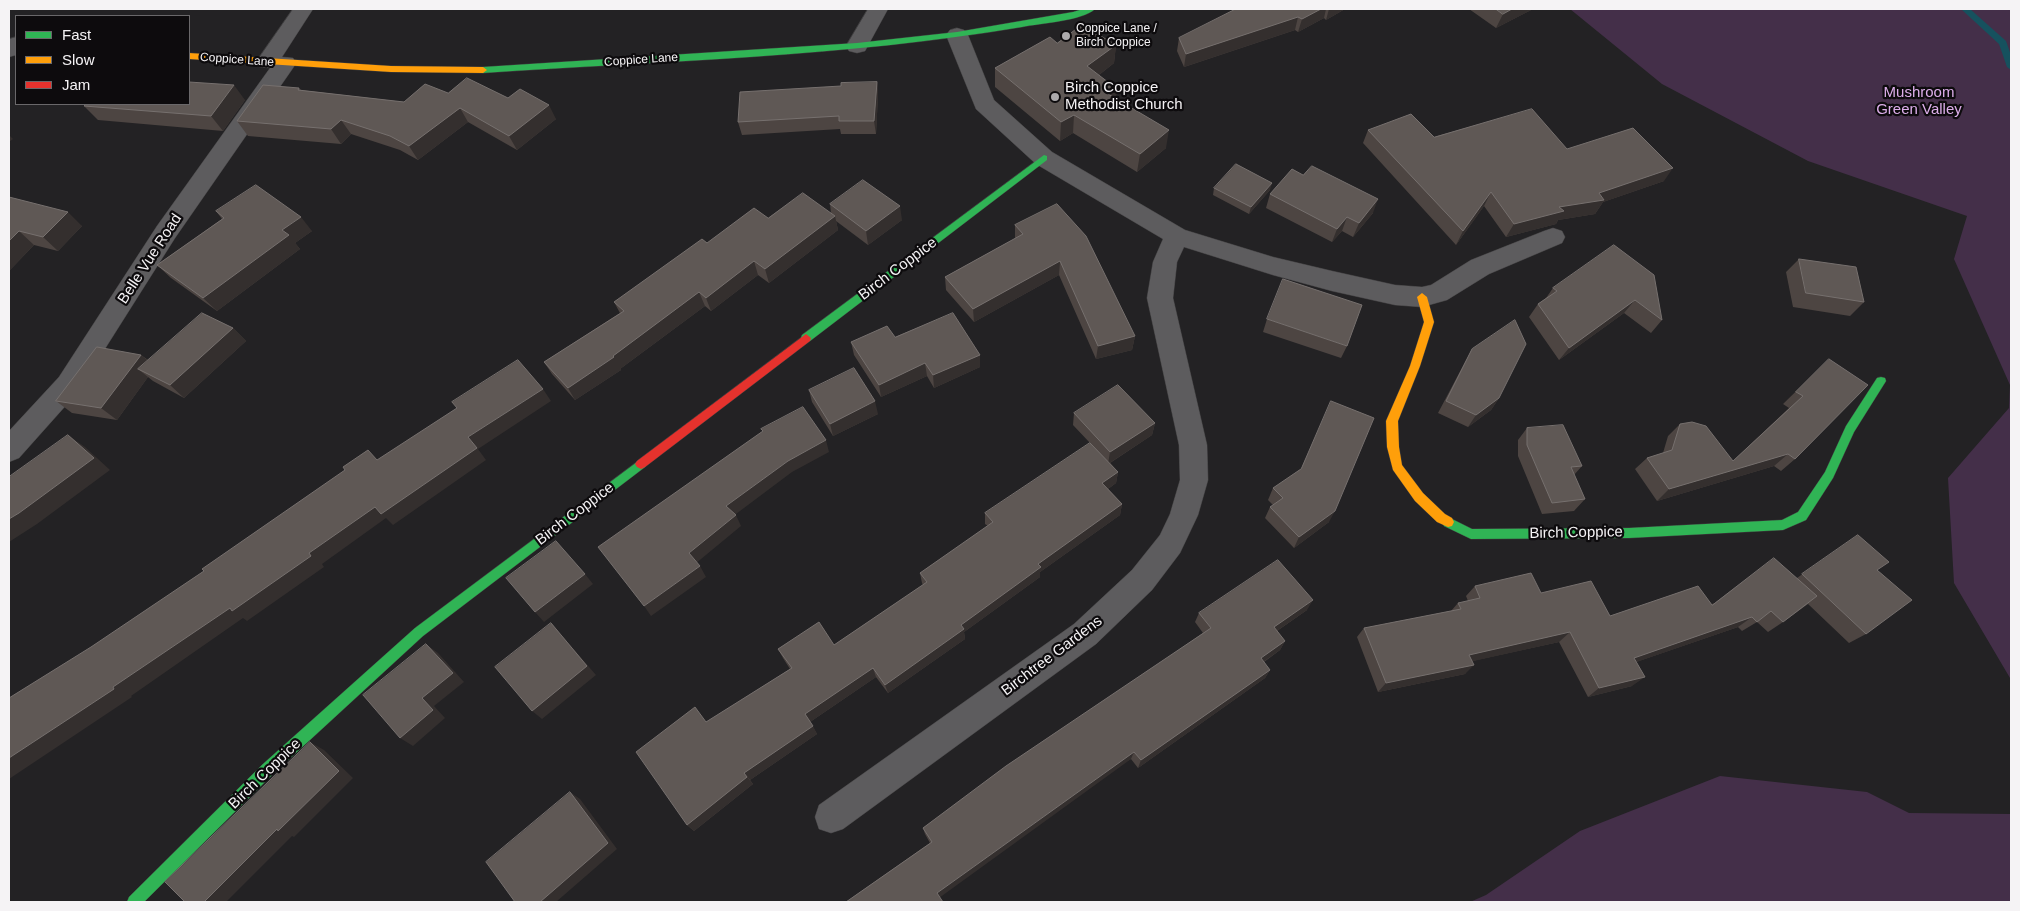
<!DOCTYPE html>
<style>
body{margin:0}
#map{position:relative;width:2020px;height:911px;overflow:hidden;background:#232224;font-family:Arial,sans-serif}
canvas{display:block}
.frame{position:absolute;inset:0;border:10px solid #f5f3f5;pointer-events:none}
.legend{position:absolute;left:15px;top:15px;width:175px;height:90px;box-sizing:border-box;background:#0d0b0d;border:1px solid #6a686a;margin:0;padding:6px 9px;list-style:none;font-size:15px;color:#f5f3f5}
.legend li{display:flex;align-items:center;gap:10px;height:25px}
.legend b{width:25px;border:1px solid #6a686a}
</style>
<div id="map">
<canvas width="2020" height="911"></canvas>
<div class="frame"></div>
<ul class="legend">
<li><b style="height:6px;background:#30b455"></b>Fast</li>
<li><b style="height:6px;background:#ff9f0a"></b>Slow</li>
<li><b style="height:6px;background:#e5322d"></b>Jam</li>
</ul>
</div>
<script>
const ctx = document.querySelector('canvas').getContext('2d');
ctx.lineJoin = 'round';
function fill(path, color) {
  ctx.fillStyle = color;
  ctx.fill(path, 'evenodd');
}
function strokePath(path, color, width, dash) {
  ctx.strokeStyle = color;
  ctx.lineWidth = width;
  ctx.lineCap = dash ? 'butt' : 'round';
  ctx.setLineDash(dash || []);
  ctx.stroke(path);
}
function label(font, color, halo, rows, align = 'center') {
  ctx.font = font + ' Arial,sans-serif';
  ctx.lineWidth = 4.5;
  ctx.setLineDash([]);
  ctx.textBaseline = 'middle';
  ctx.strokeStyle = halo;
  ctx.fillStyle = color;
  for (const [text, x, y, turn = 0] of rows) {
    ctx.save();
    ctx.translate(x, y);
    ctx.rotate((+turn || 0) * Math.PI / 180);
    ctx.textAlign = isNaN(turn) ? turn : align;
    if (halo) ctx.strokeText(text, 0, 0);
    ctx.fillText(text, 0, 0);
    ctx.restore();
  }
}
fill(new Path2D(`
 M 1570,9 L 2011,9 L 2011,683 L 2010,678 L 1954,583 L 1948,478 L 2009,408 L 2010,385 L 1954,259 L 1967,216 L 1808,161 L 1662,84 Z
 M 1720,776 L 1867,792 L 1909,813 L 2011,814 L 2011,902 L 1470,902 L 1486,895 L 1580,831 Z`), '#442f49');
fill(new Path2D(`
 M 1961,9 L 1970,9 L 2006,41 L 2011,55 L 2011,70 L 2007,67 L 1999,44 Z`), '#16515e');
const street = new Path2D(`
 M 293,9 L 313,9 L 282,57 L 293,58 L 296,63 L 293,68 L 175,238 L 77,393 L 19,458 L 9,462 L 9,431 L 59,377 L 157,226 L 270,68 L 259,67 L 256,62 Z
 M 868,9 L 888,9 L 865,51 L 857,53 L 849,51 L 846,46 Z
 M 957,28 L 964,30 L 968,35 L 994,100 L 1052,152 L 1185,230 L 1273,257 L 1332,271 L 1395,285 L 1422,287 L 1431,285 L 1471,260 L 1544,231 L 1553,228 L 1562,231 L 1565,237 L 1562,243 L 1489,274 L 1447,300 L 1422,307 L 1395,305 L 1332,291 L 1273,275 L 1184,247 L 1177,262 L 1173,298 L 1207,445 L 1208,480 L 1198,515 L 1180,553 L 1152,590 L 1096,644 L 843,829 L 831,833 L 819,829 L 815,817 L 819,805 L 1074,624 L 1132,570 L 1160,535 L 1170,514 L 1180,480 L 1179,445 L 1147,298 L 1153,262 L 1163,239 L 1036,164 L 976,109 L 946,35 L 950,30 Z
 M 16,37 L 16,55 L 9,57 L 9,39 Z`);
const fast = new Path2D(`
 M 1083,9 L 1095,9 C 1082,21 1041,23 1022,27 C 846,57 662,61 483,73 L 479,70 L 483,67 L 857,43 L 957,32 L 1073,12 Z
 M 1044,155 L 1047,156 L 1047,160 L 810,341 L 802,341 L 801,338 L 802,335 Z
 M 1881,377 L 1885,378 L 1886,381 L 1854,432 L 1833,478 L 1806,520 L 1783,530 L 1629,538 L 1471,539 L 1444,526 L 1442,522 L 1444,518 L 1448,517 L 1472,529 L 1629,528 L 1782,520 L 1798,512 L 1825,472 L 1846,426 L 1877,378 Z
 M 641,459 L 645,461 L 647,464 L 645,467 L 423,636 L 273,774 L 144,902 L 127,902 L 129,897 L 263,764 L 415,628 Z`);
const slow = new Path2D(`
 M 189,53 L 391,66 L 483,67 L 487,70 L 483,73 L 391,72 L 189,59 Z
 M 1422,293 L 1427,297 L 1434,322 L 1420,366 L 1398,421 L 1399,447 L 1402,465 L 1423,493 L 1445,514 L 1452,518 L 1454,522 L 1452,526 L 1448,527 L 1437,522 L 1415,501 L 1393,470 L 1387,447 L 1386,421 L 1410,366 L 1424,322 L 1417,297 Z`);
const jam = new Path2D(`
 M 806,334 L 811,338 L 810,341 L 645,467 L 641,469 L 637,467 L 635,464 L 637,461 Z`);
strokePath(street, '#3f3e3f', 1);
strokePath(fast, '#3f3e3f', 1);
strokePath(slow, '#3f3e3f', 1);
strokePath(jam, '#3f3e3f', 1);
fill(street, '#5d5c5e');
fill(fast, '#30b455');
fill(slow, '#ff9f0a');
fill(jam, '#e5322d');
fill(new Path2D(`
 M 1236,9 L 1345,9 L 1326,20 L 1324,18 L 1298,32 L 1295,30 L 1184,67 L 1177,51 L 1179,38 Z
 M 1469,9 L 1533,9 L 1496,28 Z
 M 1057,43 L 1116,45 L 1114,63 L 1099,75 L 1116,99 L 1166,148 L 1137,172 L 1073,133 L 1060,141 L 995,87 L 995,68 Z
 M 877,82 L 878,95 L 876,134 L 841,134 L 840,129 L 742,135 L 738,122 L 841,86 Z
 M 299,88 L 301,90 L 404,102 L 448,93 L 508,98 L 556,119 L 517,150 L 468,122 L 418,160 L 400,150 L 351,134 L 341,144 L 248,136 L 237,121 Z
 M 245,100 L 223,131 L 98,120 L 84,106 Z
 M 1368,130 L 1434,137 L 1567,149 L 1664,181 L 1603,202 L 1595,214 L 1558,220 L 1556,224 L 1506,237 L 1484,206 L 1456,245 L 1363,143 Z
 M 1214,188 L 1270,190 L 1249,214 L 1213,195 Z
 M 1270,194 L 1373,213 L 1353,237 L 1342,231 L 1332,242 L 1266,208 Z
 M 9,197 L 82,226 L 58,251 L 34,245 L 9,271 Z
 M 830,204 L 902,220 L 868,245 L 836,221 L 838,230 L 769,283 L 758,275 L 711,311 L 705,306 L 620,369 L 621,370 L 575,400 L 552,374 L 544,362 L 620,313 L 614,302 L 707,243 L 768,218 L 831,213 Z
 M 1057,204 L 1135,336 L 1132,350 L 1096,359 L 1059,275 L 974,322 L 946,290 L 945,277 L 1015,239 L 1015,225 Z
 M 216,211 L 312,231 L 295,243 L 300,249 L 217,311 L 171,278 L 157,265 L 222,219 Z
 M 1614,245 L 1662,320 L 1651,333 L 1624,313 L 1559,360 L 1529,317 L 1538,304 L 1546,298 L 1553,288 Z
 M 1799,259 L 1864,302 L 1850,316 L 1793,307 L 1786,272 Z
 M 1267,319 L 1347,346 L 1341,358 L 1263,332 Z
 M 233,328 L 246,341 L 184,398 L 153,381 L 148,377 L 117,420 L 72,413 L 56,401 L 141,355 L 148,360 Z
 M 895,337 L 980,355 L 980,367 L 934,388 L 927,376 L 881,397 L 854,355 L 851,342 Z
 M 1472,349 L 1499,398 L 1491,410 L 1468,427 L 1438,413 L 1465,362 Z
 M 1829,359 L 1795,459 L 1781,471 L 1774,466 L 1657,501 L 1635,469 L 1647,458 L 1663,453 L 1668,436 L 1680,424 L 1733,461 L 1789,408 L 1783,404 Z
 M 809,390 L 878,414 L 833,436 L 812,402 Z
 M 1074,413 L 1155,423 L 1152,435 L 1110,463 L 1118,472 L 1116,483 L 1108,489 L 1122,504 L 1120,515 L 1040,572 L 1040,577 L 964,632 L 965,639 L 888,693 L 876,677 L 810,722 L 817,734 L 750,780 L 753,784 L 694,831 L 687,825 L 707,722 L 790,669 L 783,658 L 778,649 L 834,645 L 923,585 L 922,583 L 920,573 L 988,526 L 985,524 L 985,513 L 1090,443 L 1073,425 Z
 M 1527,428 L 1582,466 L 1574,475 L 1585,499 L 1574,511 L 1542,514 L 1518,456 L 1518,440 Z
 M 1273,488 L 1329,522 L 1294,548 L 1265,518 L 1270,507 L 1273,505 L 1268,500 Z
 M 1858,535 L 1877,570 L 1866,634 L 1849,643 L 1808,604 L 1783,622 L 1768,632 L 1757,622 L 1742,631 L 1738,627 L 1636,662 L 1632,686 L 1588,697 L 1559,642 L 1472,661 L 1465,674 L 1378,692 L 1357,637 L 1364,628 L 1451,611 L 1458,603 L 1468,601 L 1466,596 L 1475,586 L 1541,593 L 1610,616 L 1712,604 L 1797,578 Z
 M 1307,610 L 1277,631 L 1285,641 L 1280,650 L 1264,662 L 1270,670 L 1265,678 L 1138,768 L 1131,759 L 846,902 L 930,843 L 925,834 L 923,828 L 1203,633 L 1195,622 L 1199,613 Z`), '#4d4542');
fill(new Path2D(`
 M 1321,9 L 1326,9 L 1324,18 L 1298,32 L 1302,19 Z
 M 1329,9 L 1345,9 L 1326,20 Z
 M 1512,9 L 1533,9 L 1496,28 L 1503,14 Z
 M 1298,17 L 1295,30 L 1184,67 L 1186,54 Z
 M 1116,45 L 1114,63 L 1086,85 L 1087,66 Z
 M 877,82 L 878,95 L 876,134 L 874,121 Z
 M 234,85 L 245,100 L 223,131 L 211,116 Z
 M 1117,89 L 1115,107 L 1108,94 Z
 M 549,105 L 556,119 L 517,150 L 509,136 Z
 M 460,108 L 468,122 L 418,160 L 409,146 Z
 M 1074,115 L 1073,133 L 1060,141 L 1061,122 Z
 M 341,120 L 351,134 L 341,144 L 331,129 Z
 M 1169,130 L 1166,148 L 1137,172 L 1140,154 Z
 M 9,135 L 13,139 L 9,142 Z
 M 1673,168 L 1664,181 L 1603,202 L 1595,214 L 1558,220 L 1556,224 L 1506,237 L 1514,224 L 1599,193 Z
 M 1272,183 L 1270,190 L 1249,214 L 1251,207 Z
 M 1491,192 L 1484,206 L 1456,245 L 1463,231 Z
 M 1378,199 L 1373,213 L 1353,237 L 1359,223 Z
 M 900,206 L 902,220 L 868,245 L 866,231 Z
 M 68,212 L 82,226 L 58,251 L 43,237 Z
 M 835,216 L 838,230 L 769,283 L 765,269 Z
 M 301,217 L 312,231 L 295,243 L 300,249 L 217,311 L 203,298 L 282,230 Z
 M 1347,217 L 1342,231 L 1332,242 L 1337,229 Z
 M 19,231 L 34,245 L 9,271 L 9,241 Z
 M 754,261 L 758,275 L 711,311 L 706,298 Z
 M 1060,261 L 1059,275 L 974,322 L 973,309 Z
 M 699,292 L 705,306 L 620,369 L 621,370 L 575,400 L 568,388 L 613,356 Z
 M 1635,300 L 1624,313 L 1559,360 L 1569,348 Z
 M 233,328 L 246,341 L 184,398 L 170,385 Z
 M 1135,336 L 1132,350 L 1096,359 L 1098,346 Z
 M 141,355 L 156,367 L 138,369 L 148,377 L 117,420 L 101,408 Z
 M 980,355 L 980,367 L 934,388 L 933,375 Z
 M 925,363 L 927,376 L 881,397 L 879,385 Z
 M 543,389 L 551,401 L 478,449 L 486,460 L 393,525 L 386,518 L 322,564 L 324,567 L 247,621 L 243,618 L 131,696 L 132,697 L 9,779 L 9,758 L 309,553 L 468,437 Z
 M 1499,398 L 1491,410 L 1468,427 L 1476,415 Z
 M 875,401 L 878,414 L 833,436 L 830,424 Z
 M 1155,423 L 1152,435 L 1108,464 L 1110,452 Z
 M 68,435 L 85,447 L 110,470 L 37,524 L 9,542 L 9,519 Z
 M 826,440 L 829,452 L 792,472 L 732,517 L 726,506 L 788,461 Z
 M 1788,454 L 1774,466 L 1657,501 L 1669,489 Z
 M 1118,472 L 1116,483 L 1101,494 L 1102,483 Z
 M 1122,504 L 1120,515 L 1040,572 L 1040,577 L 964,632 L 965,639 L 888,693 L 885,685 L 1038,564 Z
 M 1335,511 L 1329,522 L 1294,548 L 1299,537 Z
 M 736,515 L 741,526 L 695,564 L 689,553 Z
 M 700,566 L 706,577 L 651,616 L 644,606 Z
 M 585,574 L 593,584 L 544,622 L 535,612 Z
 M 1313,600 L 1307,610 L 1268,637 L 1274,627 Z
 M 1752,617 L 1738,627 L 1622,667 L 1634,658 Z
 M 551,623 L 596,675 L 542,719 L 532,711 Z
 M 1570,632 L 1559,642 L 1460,664 L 1469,655 Z
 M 1285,641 L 1280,650 L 1256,667 L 1261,658 Z
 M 426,644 L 438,653 L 464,682 L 434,706 L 445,718 L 413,746 L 400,738 L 422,698 Z
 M 1474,665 L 1465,674 L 1378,692 L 1386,683 Z
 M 873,668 L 876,677 L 810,722 L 805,714 Z
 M 1270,670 L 1265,678 L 1138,768 L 1141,760 Z
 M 1645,677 L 1632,686 L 1588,697 L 1599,688 Z
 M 813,726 L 817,734 L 750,780 L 744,773 Z
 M 310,742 L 324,750 L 353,778 L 294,837 L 292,836 L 226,902 L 204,902 Z
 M 1134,752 L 1131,759 L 939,898 L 937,893 Z
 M 747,777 L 753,784 L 694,831 L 687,825 Z
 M 570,792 L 580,799 L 617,849 L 556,902 L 540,902 Z`), '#342f2e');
const building = new Path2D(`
 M 1236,9 L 1321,9 L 1302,19 L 1298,17 L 1186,54 L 1179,38 Z
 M 1496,9 L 1512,9 L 1503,14 Z
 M 1082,25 L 1116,45 L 1087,66 L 1117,89 L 1108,94 L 1169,130 L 1140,154 L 1074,115 L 1061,122 L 995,68 L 1050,37 L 1057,43 Z
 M 467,78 L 508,98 L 520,89 L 549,105 L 509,136 L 460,108 L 409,146 L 390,136 L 341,120 L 331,129 L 237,121 L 263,85 L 299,88 L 298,90 L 404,102 L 425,84 L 448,93 Z
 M 189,82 L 234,85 L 211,116 L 84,106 L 86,104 L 189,104 Z
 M 877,82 L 874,121 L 839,121 L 839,116 L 738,122 L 740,92 L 841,86 L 841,83 Z
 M 1532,109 L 1567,149 L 1633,128 L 1673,168 L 1599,193 L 1604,200 L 1559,207 L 1564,211 L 1514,224 L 1491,192 L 1463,231 L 1368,130 L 1411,114 L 1434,137 Z
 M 1236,164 L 1272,183 L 1251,207 L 1214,188 Z
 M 1312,166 L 1378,199 L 1359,223 L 1347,217 L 1337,229 L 1270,194 L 1292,169 L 1303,175 Z
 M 863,180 L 900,206 L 866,231 L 830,204 Z
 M 256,185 L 301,217 L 282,230 L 289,235 L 203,298 L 157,265 L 224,218 L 216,211 Z
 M 803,193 L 835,216 L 765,269 L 754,261 L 706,298 L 699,292 L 613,356 L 614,357 L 568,388 L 544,362 L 624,311 L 614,302 L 702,239 L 707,243 L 754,208 L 768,218 Z
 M 9,197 L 68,212 L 43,237 L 19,231 L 9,241 Z
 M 1057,204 L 1086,236 L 1135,336 L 1098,346 L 1060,261 L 973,309 L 945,277 L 1023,234 L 1015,225 Z
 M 1614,245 L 1654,275 L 1662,320 L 1635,300 L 1569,348 L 1538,304 L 1557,291 L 1553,288 Z
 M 1799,259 L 1856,267 L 1864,302 L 1806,293 Z
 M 1283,279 L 1362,305 L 1347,346 L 1267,319 Z
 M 202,313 L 233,328 L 170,385 L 138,369 Z
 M 953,313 L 980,355 L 933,375 L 925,363 L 879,385 L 851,342 L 887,326 L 895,337 Z
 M 1515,320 L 1526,344 L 1499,398 L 1476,415 L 1446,401 L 1472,349 Z
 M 97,347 L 141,355 L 101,408 L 56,401 Z
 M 1829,359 L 1868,385 L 1795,459 L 1788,454 L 1669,489 L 1647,458 L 1672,450 L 1680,424 L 1692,422 L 1706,426 L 1733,461 L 1803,396 L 1796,392 Z
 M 518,360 L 543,389 L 468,437 L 477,448 L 381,514 L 375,507 L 309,553 L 311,556 L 232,611 L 230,608 L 113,687 L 114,689 L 9,758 L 9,698 L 91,647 L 204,571 L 202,569 L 345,470 L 343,467 L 368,450 L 377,460 L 457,408 L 452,402 Z
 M 854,368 L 875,401 L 830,424 L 809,390 Z
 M 1118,385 L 1155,423 L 1110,452 L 1074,413 Z
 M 1331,401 L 1374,418 L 1335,511 L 1299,537 L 1270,507 L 1283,498 L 1273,488 L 1301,469 Z
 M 803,407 L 826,440 L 788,461 L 726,506 L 736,515 L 689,553 L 700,566 L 644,606 L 598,547 L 763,431 L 761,429 Z
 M 1563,425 L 1582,466 L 1571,467 L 1585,499 L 1552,503 L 1527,445 L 1527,428 Z
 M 68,435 L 94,458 L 19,513 L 9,519 L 9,477 Z
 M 1090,443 L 1118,472 L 1102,483 L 1122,504 L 1038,564 L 1041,567 L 961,625 L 964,629 L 885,685 L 873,668 L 805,714 L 813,726 L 744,773 L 747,777 L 687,825 L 636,752 L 695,707 L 706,722 L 792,668 L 778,649 L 819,622 L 834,645 L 927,582 L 920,573 L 993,522 L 985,513 Z
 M 1858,535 L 1889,562 L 1877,570 L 1912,600 L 1866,634 L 1802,574 Z
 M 556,541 L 585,574 L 535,612 L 506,578 Z
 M 1774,558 L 1817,596 L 1783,622 L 1771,611 L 1757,622 L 1752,617 L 1634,658 L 1645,677 L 1599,688 L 1570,632 L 1469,655 L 1474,665 L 1386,683 L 1364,628 L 1461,609 L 1458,603 L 1480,598 L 1475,586 L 1531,573 L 1541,593 L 1591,581 L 1610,616 L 1698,586 L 1712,605 Z
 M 1278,560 L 1313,600 L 1274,627 L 1285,641 L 1261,658 L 1270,670 L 1141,760 L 1134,752 L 937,893 L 943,902 L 846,902 L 932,842 L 923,828 L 1006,766 L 1211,628 L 1199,613 Z
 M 551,623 L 587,666 L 532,711 L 495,667 Z
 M 426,644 L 453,673 L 422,698 L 433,710 L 400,738 L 363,695 Z
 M 310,742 L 339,771 L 278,831 L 277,829 L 204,902 L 185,902 L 165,882 Z
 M 570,792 L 608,843 L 540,902 L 515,902 L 486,862 Z`);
fill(building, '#5f5855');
strokePath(building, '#76706e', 1);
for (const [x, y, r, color] of [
 [1066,36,5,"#acaaac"],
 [1055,97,5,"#acaaac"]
]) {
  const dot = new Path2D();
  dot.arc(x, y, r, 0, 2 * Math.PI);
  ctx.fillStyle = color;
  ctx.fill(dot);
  strokePath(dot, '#0d0b0d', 2);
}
label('12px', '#f5f3f5', '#0d0b0d', [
 ["Coppice Lane /",1076,29],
 ["Birch Coppice",1076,43]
], 'left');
label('12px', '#f5f3f5', '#0d0b0d', [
 ["Coppice Lane",237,60,4],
 ["Coppice Lane",641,60,-4]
]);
label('15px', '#f5f3f5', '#0d0b0d', [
 ["Birch Coppice",1065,88],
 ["Methodist Church",1065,105]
], 'left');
label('15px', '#ddaeea', '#0d0b0d', [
 ["Mushroom",1919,93],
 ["Green Valley",1919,110]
]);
label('15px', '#f5f3f5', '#0d0b0d', [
 ["Belle Vue Road",150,259,-57],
 ["Birch Coppice",898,269,-37],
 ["Birch Coppice",575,514,-37],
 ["Birch Coppice",1576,533,-1],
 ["Birchtree Gardens",1052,656,-37],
 ["Birch Coppice",265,774,-44]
]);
</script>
